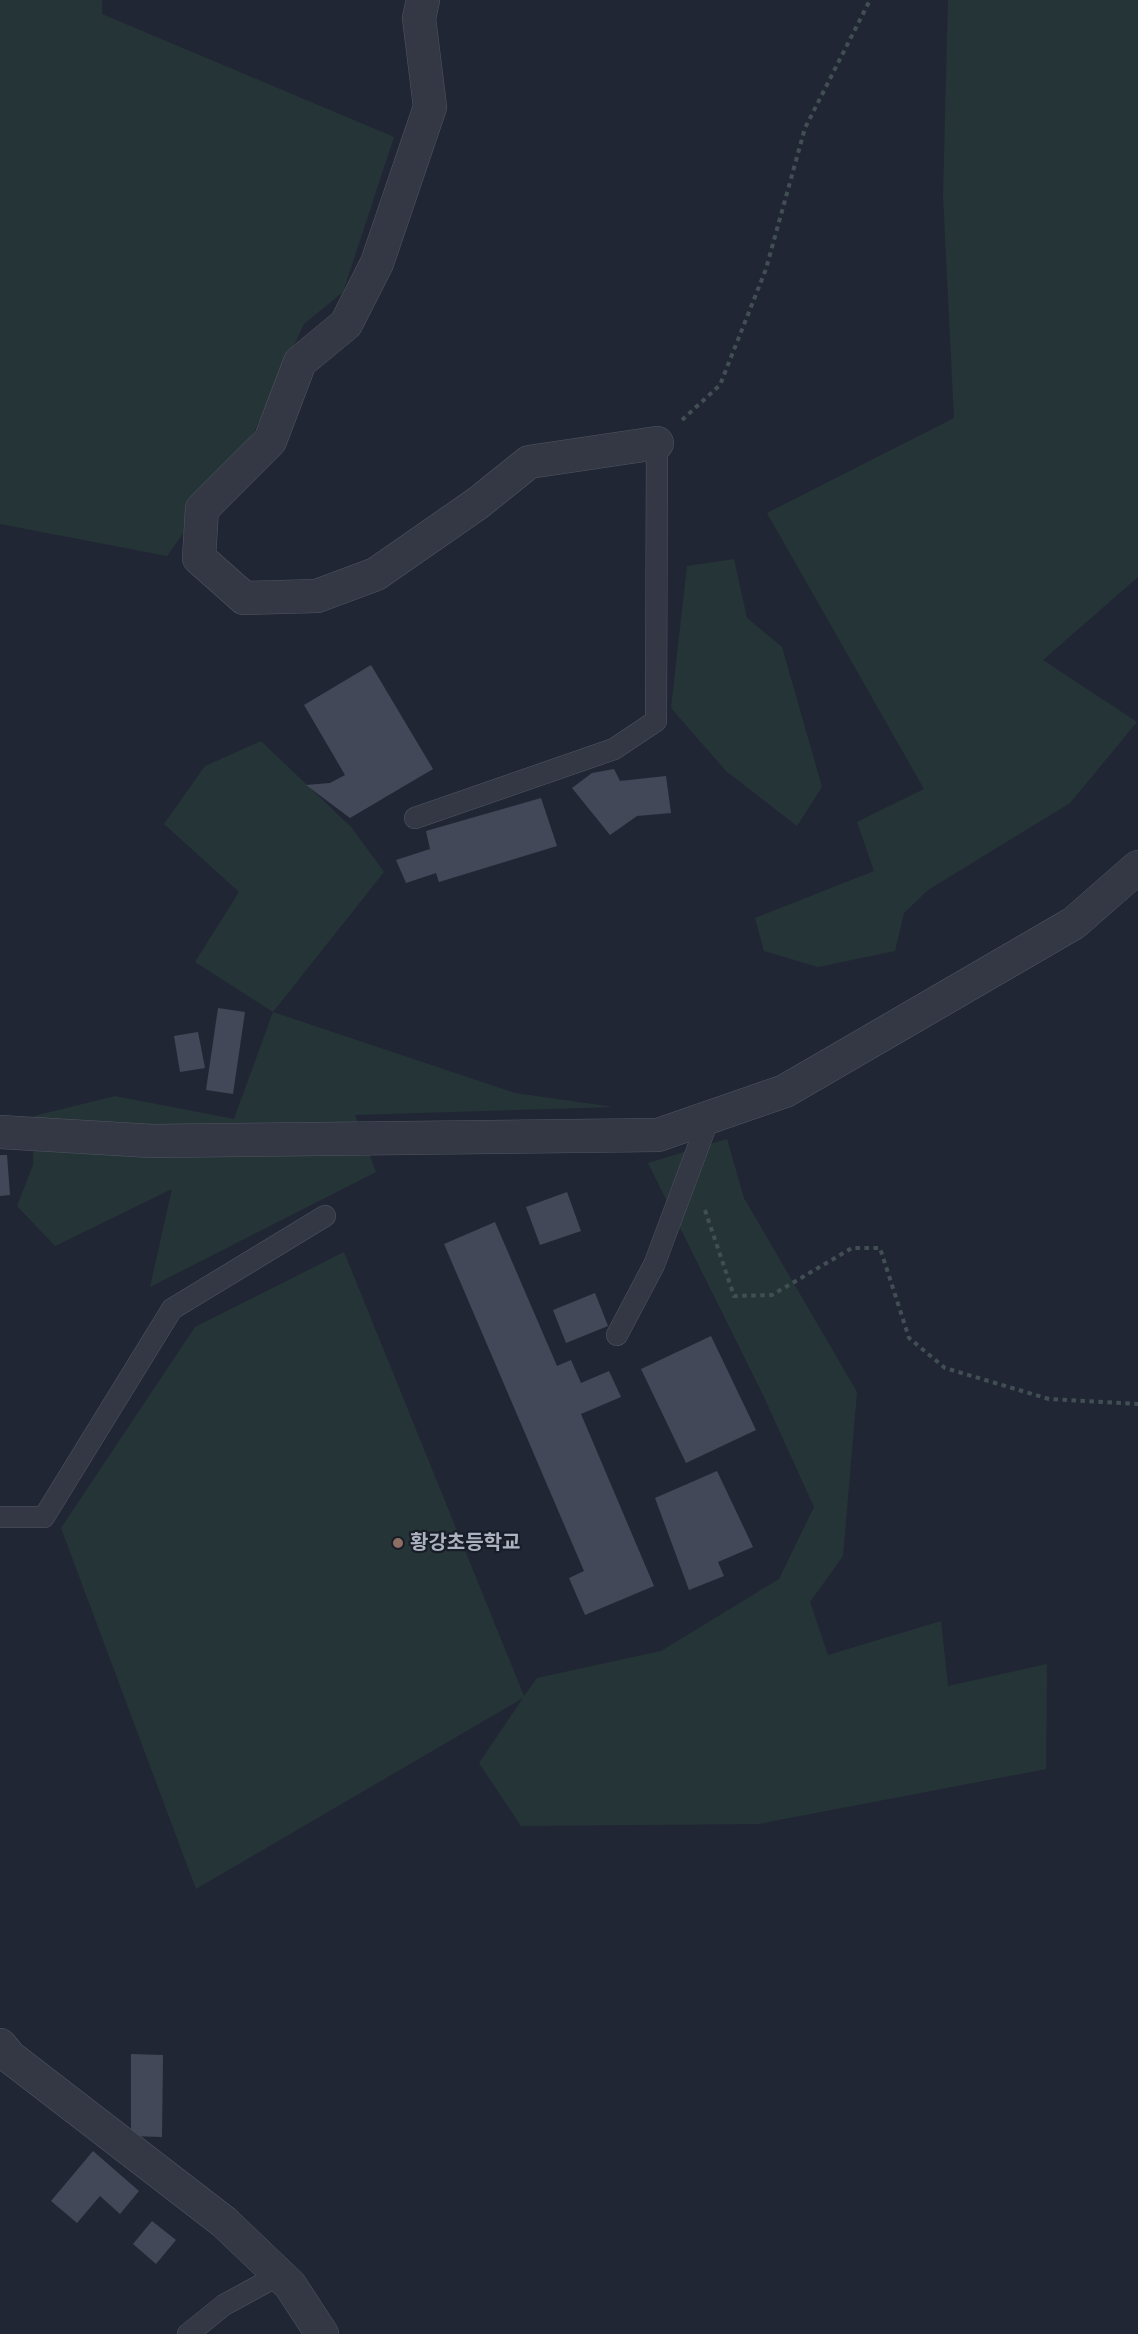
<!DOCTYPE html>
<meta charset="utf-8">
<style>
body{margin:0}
canvas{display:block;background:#202633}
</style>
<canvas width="1138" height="2334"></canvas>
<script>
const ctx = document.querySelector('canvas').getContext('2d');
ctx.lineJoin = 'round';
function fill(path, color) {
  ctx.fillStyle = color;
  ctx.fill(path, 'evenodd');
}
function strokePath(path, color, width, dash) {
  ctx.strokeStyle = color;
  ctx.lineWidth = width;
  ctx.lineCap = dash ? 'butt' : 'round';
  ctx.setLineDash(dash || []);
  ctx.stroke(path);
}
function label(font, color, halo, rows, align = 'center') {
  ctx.font = font + ' Montserrat,"Noto Sans KR",sans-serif';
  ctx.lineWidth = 4.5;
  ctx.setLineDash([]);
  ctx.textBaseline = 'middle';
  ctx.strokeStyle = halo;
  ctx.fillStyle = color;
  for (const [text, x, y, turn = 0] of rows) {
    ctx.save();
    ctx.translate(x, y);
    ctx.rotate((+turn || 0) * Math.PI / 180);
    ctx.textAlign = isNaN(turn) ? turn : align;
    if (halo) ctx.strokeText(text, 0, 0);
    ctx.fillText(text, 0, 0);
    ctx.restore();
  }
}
fill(new Path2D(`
 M 0,0 L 102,0 L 102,14 L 394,137 L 343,292 L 304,324 L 254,432 L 167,556 L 0,524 Z
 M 948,0 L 1138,0 L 1138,577 L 1043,660 L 1137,722 L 1070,803 L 928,890 L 904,913 L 895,951 L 818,967 L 764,951 L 755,918 L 874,871 L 857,822 L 924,789 L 767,513 L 954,418 L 943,196 Z
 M 734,559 L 747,618 L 782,647 L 822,787 L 797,826 L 726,771 L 671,708 L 687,566 Z
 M 261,741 L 352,828 L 384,872 L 273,1012 L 515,1093 L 613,1107 L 355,1115 L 376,1172 L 150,1287 L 172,1189 L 55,1246 L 17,1206 L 33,1165 L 34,1116 L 115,1096 L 234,1119 L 273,1012 L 195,962 L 239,892 L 164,824 L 205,766 Z
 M 727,1139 L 744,1198 L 857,1392 L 843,1556 L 810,1602 L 828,1655 L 941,1621 L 948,1686 L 1047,1664 L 1046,1769 L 758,1824 L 521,1826 L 479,1763 L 523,1698 L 196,1889 L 61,1528 L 195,1327 L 344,1252 L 524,1696 L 537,1678 L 661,1651 L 779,1579 L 814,1507 L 764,1397 L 648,1163 Z`), '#253437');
fill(new Path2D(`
 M 371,665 L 433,769 L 350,818 L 306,785 L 330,783 L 345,775 L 304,705 Z
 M 614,769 L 620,781 L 666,776 L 671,813 L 637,816 L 610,835 L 572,788 L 592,773 Z
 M 541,798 L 557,846 L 439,882 L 436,873 L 406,883 L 396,860 L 430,849 L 426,831 Z
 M 218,1008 L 245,1012 L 233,1094 L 206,1090 Z
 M 198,1032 L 205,1068 L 180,1072 L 174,1036 Z
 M 0,1155 L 7,1155 L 10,1195 L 0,1196 Z
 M 567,1192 L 581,1231 L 540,1245 L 526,1207 Z
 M 495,1222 L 557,1366 L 571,1360 L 581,1383 L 609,1371 L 621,1397 L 581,1414 L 654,1586 L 585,1615 L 569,1578 L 584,1571 L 444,1244 Z
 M 595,1293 L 608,1326 L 566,1343 L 553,1310 Z
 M 711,1336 L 756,1430 L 686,1463 L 641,1369 Z
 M 717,1471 L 753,1547 L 718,1562 L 724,1576 L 689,1590 L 655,1498 Z
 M 131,2054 L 163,2055 L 162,2137 L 131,2136 Z
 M 93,2151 L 139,2191 L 120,2214 L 100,2196 L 77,2223 L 51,2201 Z
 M 152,2221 L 176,2240 L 156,2264 L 133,2244 Z`), '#424857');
const lane = new Path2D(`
 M 415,818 L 614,749 L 656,721 L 657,443
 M 617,1335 L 654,1265 L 709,1118
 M 0,1517 L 44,1517 L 172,1309 L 325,1216
 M 188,2334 L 224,2305 L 279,2275`);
const street = new Path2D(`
 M 423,0 L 419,18 L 430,107 L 377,263 L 346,324 L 300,362 L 270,441 L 202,509 L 199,558 L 244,598 L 317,596 L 376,574 L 478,503 L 529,462 L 657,443
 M 0,1132 L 152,1141 L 658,1135 L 785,1091 L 1074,923 L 1138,867
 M 0,2045 L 10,2057 L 224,2222 L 290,2285 L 322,2334`);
strokePath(lane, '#515562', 22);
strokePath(street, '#515562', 34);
strokePath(new Path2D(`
 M 682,420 L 720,385 L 766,269 L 805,128 L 870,0
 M 705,1210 L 734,1296 L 772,1295 L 852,1248 L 880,1248 L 909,1338 L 945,1368 L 1049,1399 L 1138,1404`), '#414f54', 4, [4.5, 4.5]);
strokePath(lane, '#333844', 21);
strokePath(street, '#333844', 33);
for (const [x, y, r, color] of [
 [398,1543,6,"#8d6e63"]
]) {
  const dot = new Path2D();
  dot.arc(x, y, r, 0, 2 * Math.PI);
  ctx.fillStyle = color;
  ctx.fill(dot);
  strokePath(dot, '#191d28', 2);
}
label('bold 20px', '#adb2c1', '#191d28', [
 ["황강초등학교",410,1543]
], 'left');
</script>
